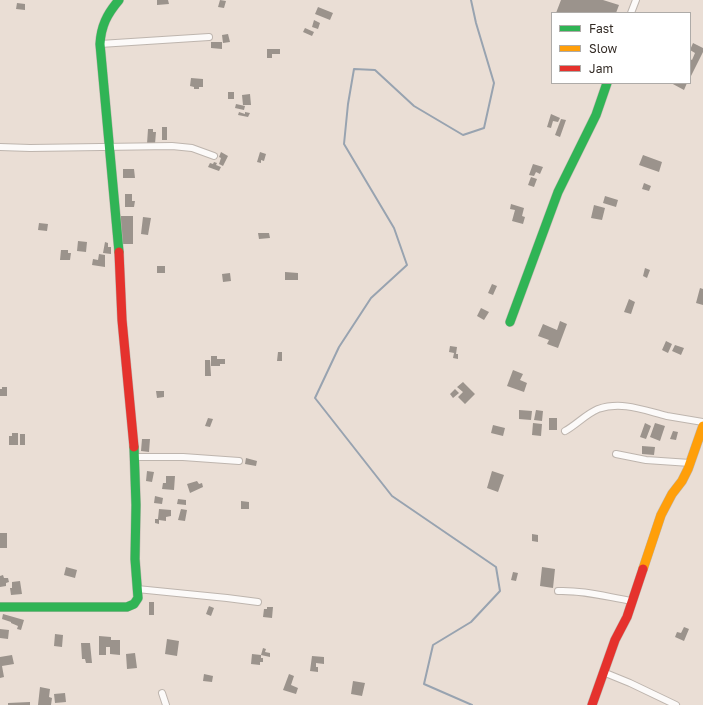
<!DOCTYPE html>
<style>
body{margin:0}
#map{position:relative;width:703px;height:705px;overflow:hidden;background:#eaded5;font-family:"Golos Text",sans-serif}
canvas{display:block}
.legend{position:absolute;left:551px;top:12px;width:140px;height:72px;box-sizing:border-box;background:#fff;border:1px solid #aeaba8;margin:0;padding:5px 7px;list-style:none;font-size:12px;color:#342c26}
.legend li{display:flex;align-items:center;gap:8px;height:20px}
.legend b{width:20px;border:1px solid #aeaba8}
</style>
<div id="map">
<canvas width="703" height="705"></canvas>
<ul class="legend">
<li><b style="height:5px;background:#30b455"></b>Fast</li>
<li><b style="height:5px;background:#ff9f0a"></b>Slow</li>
<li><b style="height:5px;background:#e5322d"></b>Jam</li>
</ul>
</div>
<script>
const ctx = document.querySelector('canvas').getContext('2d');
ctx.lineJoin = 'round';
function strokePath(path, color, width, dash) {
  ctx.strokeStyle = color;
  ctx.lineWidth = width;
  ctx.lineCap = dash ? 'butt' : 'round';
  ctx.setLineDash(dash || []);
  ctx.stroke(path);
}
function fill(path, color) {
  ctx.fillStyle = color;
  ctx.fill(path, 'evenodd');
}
strokePath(new Path2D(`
 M 471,0 L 476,23 L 494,83 L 484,128 L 463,135 L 414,106 L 375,70 L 354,69 L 348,104 L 344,144 L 394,228 L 407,265 L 371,298 L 339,347 L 315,398 L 392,496 L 496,567 L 500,591 L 471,622 L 433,645 L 424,684 L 472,705`), '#98a3b0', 2);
fill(new Path2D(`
 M 157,0 L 168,0 L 169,4 L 157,5 Z
 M 220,0 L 226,1 L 224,8 L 218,7 Z
 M 561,0 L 603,0 L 619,5 L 616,13 L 556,13 Z
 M 17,3 L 25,4 L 25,10 L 16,9 Z
 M 318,7 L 333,13 L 330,20 L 315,14 Z
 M 314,20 L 320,23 L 318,29 L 312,27 Z
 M 305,28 L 314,32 L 312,36 L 303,32 Z
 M 228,34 L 230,42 L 223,43 L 222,35 Z
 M 211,42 L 222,42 L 222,49 L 211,48 Z
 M 693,43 L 703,48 L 703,52 L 690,78 L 690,59 L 692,60 L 695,53 L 690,50 Z
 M 267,49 L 280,49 L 280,54 L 272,54 L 272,58 L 267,58 Z
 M 191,78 L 203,79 L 203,87 L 199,87 L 199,89 L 194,89 L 194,87 L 190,86 Z
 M 671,83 L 687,83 L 684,90 Z
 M 228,92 L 234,92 L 234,99 L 228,99 Z
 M 250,94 L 251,105 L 243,105 L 242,95 Z
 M 236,104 L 245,106 L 244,110 L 235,108 Z
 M 239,112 L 245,114 L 245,112 L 250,113 L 248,117 L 238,115 Z
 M 551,114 L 560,118 L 558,122 L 553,121 L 551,128 L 547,127 Z
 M 561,119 L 566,120 L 560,137 L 555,135 Z
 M 162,127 L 167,127 L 167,140 L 162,140 Z
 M 148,129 L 153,129 L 153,132 L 156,132 L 155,144 L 147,144 Z
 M 221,152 L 228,156 L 223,166 L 219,164 L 221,158 L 219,157 Z
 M 260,152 L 266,154 L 264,161 L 261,160 L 261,163 L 257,162 Z
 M 643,155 L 662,162 L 659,172 L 639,165 Z
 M 214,162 L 217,163 L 216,165 L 221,167 L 219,171 L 208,167 L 210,163 L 213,164 Z
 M 533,164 L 543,167 L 540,174 L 536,172 L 534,176 L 529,175 Z
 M 123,169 L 134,169 L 135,178 L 123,178 Z
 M 531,177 L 537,179 L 534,187 L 528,185 Z
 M 644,183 L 651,186 L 649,191 L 642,189 Z
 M 125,194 L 132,194 L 132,201 L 135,201 L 134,207 L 125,207 Z
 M 605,196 L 618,200 L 616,207 L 603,203 Z
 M 511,204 L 524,208 L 522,216 L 525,217 L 523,224 L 512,221 L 515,210 L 510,209 Z
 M 594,205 L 605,208 L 602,220 L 591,218 Z
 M 121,216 L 133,216 L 133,244 L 121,244 Z
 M 143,217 L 151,218 L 148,235 L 141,234 Z
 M 39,223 L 48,224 L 47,231 L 38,230 Z
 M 258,233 L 269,233 L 270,238 L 259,239 Z
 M 78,241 L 87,242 L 86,252 L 77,251 Z
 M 105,242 L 108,243 L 108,247 L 111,247 L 111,254 L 103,253 Z
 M 61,250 L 68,250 L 68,253 L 71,253 L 70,260 L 60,260 Z
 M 99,254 L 105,255 L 105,267 L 92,265 L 93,259 L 98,260 Z
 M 157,266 L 165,266 L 165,273 L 157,273 Z
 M 645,268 L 650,270 L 647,278 L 643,276 Z
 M 285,272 L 298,273 L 298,280 L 285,280 Z
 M 230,273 L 231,281 L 223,282 L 222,274 Z
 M 492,284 L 497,286 L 493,295 L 488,293 Z
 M 700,288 L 703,289 L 703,305 L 696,303 Z
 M 629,299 L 635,302 L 631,314 L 624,312 Z
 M 481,308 L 489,312 L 484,320 L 477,316 Z
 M 560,321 L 567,324 L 558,348 L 547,344 L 549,340 L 538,336 L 543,324 L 557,330 Z
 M 666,341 L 672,344 L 668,353 L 662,350 Z
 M 675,345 L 684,348 L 681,355 L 672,351 Z
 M 450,346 L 457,347 L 456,354 L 458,354 L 458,359 L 453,358 L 454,353 L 449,352 Z
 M 278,352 L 282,352 L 282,361 L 277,361 Z
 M 211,356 L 217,356 L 217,359 L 225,359 L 225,364 L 220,364 L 220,366 L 211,366 Z
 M 205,360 L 210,360 L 211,376 L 205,376 Z
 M 513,370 L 523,374 L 520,380 L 527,383 L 524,392 L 507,386 Z
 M 463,382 L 475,394 L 465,404 L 458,397 L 463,392 L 457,387 Z
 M 2,387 L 7,387 L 7,396 L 0,396 L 0,389 L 2,389 Z
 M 455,389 L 459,393 L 453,398 L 450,394 Z
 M 156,391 L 164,391 L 164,397 L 157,398 Z
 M 519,410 L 532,411 L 531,420 L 519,419 Z
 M 536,410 L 543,411 L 542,421 L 534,420 Z
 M 208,418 L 213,419 L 210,427 L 205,426 Z
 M 549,418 L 557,418 L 557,430 L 549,430 Z
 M 533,423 L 542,424 L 541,436 L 532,435 Z
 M 645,423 L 651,426 L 646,439 L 640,437 Z
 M 655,423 L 665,426 L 660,441 L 650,437 Z
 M 493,425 L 505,428 L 503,436 L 491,433 Z
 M 673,431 L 678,432 L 676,440 L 670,439 Z
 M 12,433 L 18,433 L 18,445 L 9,445 L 9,436 L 12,436 Z
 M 20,434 L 25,434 L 25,445 L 20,445 Z
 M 142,439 L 150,439 L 149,452 L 141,451 Z
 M 642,446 L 655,447 L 654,455 L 642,454 Z
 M 246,458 L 257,461 L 256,466 L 245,464 Z
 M 147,471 L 154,472 L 152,482 L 146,481 Z
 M 492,471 L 504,475 L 498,492 L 487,488 Z
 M 166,476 L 175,476 L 174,490 L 162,489 L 163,483 L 166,483 Z
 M 197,481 L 199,484 L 202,483 L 203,487 L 190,493 L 187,484 Z
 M 155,496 L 163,498 L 162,504 L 154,503 Z
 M 178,499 L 186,500 L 186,505 L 177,504 Z
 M 241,501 L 249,502 L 249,509 L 241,509 Z
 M 159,509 L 171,510 L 171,516 L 166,517 L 166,521 L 159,520 L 159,524 L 155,523 L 155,519 L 158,519 Z
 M 181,509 L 187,510 L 185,521 L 178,520 Z
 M 0,533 L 7,533 L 7,548 L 0,548 Z
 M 532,534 L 538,535 L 538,542 L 532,541 Z
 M 66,567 L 77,570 L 75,578 L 64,575 Z
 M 542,567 L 555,569 L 553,588 L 540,586 Z
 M 513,572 L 518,573 L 516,581 L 511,580 Z
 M 3,575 L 4,578 L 8,578 L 9,582 L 6,583 L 6,586 L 0,587 L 0,576 Z
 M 20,581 L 22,594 L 11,595 L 10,588 L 12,588 L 12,582 Z
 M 149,602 L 154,602 L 154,615 L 149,615 Z
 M 209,606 L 214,608 L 211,616 L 206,614 Z
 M 267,607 L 273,607 L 272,618 L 263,617 L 264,609 L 267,609 Z
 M 3,614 L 24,620 L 21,630 L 17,629 L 18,626 L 11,623 L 11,622 L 2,619 Z
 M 684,627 L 689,629 L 684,641 L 675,637 L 677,632 L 681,633 Z
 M 0,629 L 9,630 L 8,639 L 0,638 Z
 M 55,634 L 63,635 L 62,647 L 54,646 Z
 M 99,636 L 111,637 L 111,640 L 120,640 L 120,655 L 110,654 L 110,647 L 106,647 L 106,655 L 99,655 Z
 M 167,639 L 179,641 L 177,656 L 165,654 Z
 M 81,643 L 90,643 L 92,663 L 86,663 L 85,659 L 82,659 Z
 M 263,648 L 266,649 L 265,652 L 270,653 L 270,657 L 261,655 Z
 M 135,653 L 137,668 L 127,669 L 126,654 Z
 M 252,654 L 261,655 L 261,658 L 263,658 L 263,662 L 260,662 L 260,665 L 251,664 Z
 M 12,655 L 14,664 L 2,666 L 4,677 L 0,678 L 0,657 Z
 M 312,656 L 324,657 L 324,664 L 316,663 L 316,667 L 318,667 L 318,672 L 310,671 Z
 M 204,674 L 213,676 L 212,682 L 203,681 Z
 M 289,674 L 294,676 L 291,685 L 298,688 L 296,694 L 283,690 Z
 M 353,681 L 365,683 L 362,696 L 351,694 Z
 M 40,687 L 50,689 L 49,697 L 52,698 L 51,705 L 38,705 Z
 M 65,693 L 66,702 L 55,703 L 54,694 Z
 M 30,702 L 30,705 L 8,705 L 8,703 Z`), '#9b938c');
const street = new Path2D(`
 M 631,13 L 636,0
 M 100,44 L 209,37
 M 0,147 L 30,148 L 172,146 L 192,148 L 214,156
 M 565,431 C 576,425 586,414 598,409 C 622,401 643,410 667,416 C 679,418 691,420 703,422
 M 616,454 L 646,460 L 690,463
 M 135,457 L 183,457 L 239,461
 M 137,589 L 227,598 L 258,602
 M 558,591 C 583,590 607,597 632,601
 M 603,672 L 630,683 L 676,705
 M 162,693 L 166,705`);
const fast = new Path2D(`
 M 119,0 C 107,14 101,26 100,44 L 119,252
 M 510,322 L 558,192 L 596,115 L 607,83
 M 0,607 L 127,607 L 134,604 L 138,598 L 135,559 L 136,505 L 134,447`);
const slow = new Path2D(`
 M 643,569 L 661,515 L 672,494 L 682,481 L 688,469 L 703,426`);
const jam = new Path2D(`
 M 119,252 L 122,320 L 134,447
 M 592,705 L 615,640 L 627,617 L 643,569`);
strokePath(street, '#beb5ae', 8);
strokePath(fast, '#beb5ae', 10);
strokePath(slow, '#beb5ae', 10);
strokePath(jam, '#beb5ae', 10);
strokePath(street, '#fcfaf9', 6);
strokePath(fast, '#30b455', 9);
strokePath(slow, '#ff9f0a', 9);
strokePath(jam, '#e5322d', 9);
</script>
